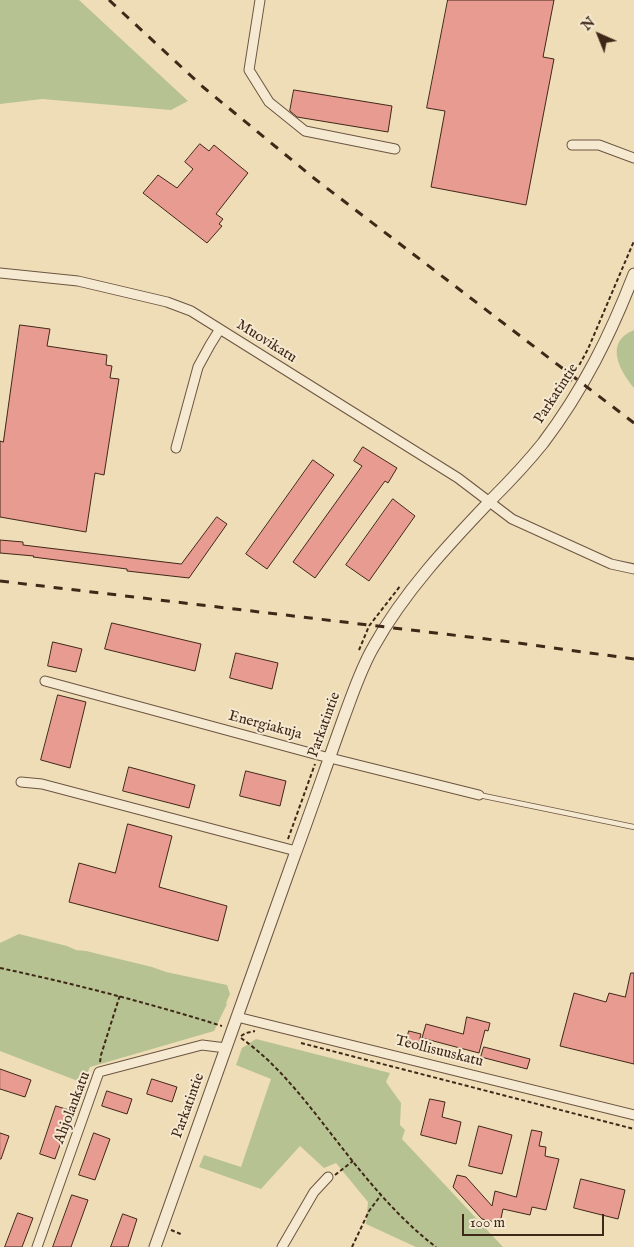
<!DOCTYPE html>
<style>
body{margin:0}
#map{position:relative;width:634px;height:1247px;overflow:hidden;background:#efddb8;font-family:"IM FELL English",serif}
canvas{display:block}
.north{position:absolute;left:574px;top:10px;width:50px;height:50px;-webkit-text-stroke:4px #f5e9d1;paint-order:stroke;rotate:316deg;font-size:14px;font-weight:700;line-height:20px;text-align:center;color:#402818}
.north::after{content:'';display:block;margin:auto;width:18px;height:22px;background:#402818;clip-path:polygon(50% 0,100% 100%,50% 72%,0 100%)}
.scale{position:absolute;left:462px;top:1214px;width:142px;height:22px;box-sizing:border-box;border:2px solid #402818;border-top:0;padding-left:6px;font-size:15px;line-height:18px;white-space:nowrap;color:#402818;-webkit-text-stroke:4px #f5e9d1;paint-order:stroke}
</style>
<div id="map">
<canvas width="634" height="1247"></canvas>
<div class="north">N</div>
<div class="scale">100 m</div>
</div>
<script>
const ctx = document.querySelector('canvas').getContext('2d');
ctx.lineJoin = 'round';
function fill(path, color) {
  ctx.fillStyle = color;
  ctx.fill(path, 'evenodd');
}
function strokePath(path, color, width, dash) {
  ctx.strokeStyle = color;
  ctx.lineWidth = width;
  ctx.lineCap = dash ? 'butt' : 'round';
  ctx.setLineDash(dash || []);
  ctx.stroke(path);
}
function label(font, color, halo, rows, align = 'center') {
  ctx.font = font + ' "IM FELL English",serif';
  ctx.lineWidth = 4;
  ctx.setLineDash([]);
  ctx.textBaseline = 'middle';
  ctx.strokeStyle = halo;
  ctx.fillStyle = color;
  for (const [text, x, y, turn = 0] of rows) {
    ctx.save();
    ctx.translate(x, y);
    ctx.rotate((+turn || 0) * Math.PI / 180);
    ctx.textAlign = isNaN(turn) ? turn : align;
    if (halo) ctx.strokeText(text, 0, 0);
    ctx.fillText(text, 0, 0);
    ctx.restore();
  }
}
fill(new Path2D(`
 M 0,0 L 79,0 L 188,101 L 171,110 L 42,99 L 0,104 Z
 M 634,330 L 634,388 C 619,370 604,342 634,330 Z
 M 19,934 L 67,946 L 76,950 L 86,951 L 152,967 L 166,972 L 227,985 L 230,994 L 226,1003 L 227,1004 L 214,1031 L 90,1067 L 83,1083 L 0,1051 L 0,943 Z
 M 256,1039 L 390,1073 L 386,1082 L 401,1103 L 400,1125 L 405,1130 L 402,1139 L 503,1247 L 416,1247 L 366,1224 L 368,1202 L 336,1163 L 324,1168 L 300,1146 L 261,1189 L 199,1167 L 204,1155 L 241,1167 L 271,1079 L 236,1065 L 242,1048 Z`), '#b6c291');
const building = new Path2D(`
 M 448,0 L 554,0 L 543,57 L 554,59 L 526,205 L 431,187 L 445,111 L 427,108 Z
 M 294,90 L 392,106 L 388,132 L 297,117 L 290,111 Z
 M 200,144 L 209,151 L 214,145 L 248,173 L 216,214 L 223,219 L 219,224 L 222,226 L 207,243 L 143,193 L 158,175 L 177,188 L 193,169 L 185,162 Z
 M 20,325 L 50,329 L 47,346 L 107,355 L 106,365 L 112,366 L 110,378 L 119,379 L 104,475 L 95,473 L 86,532 L 0,517 L 0,441 L 3,442 Z
 M 363,447 L 397,468 L 388,483 L 385,481 L 315,578 L 293,562 L 362,466 L 354,461 Z
 M 313,460 L 334,475 L 267,569 L 246,554 Z
 M 393,499 L 415,516 L 369,581 L 346,565 Z
 M 217,517 L 227,524 L 189,578 L 127,571 L 127,569 L 33,557 L 34,556 L 0,553 L 0,540 L 23,542 L 23,545 L 181,564 Z
 M 112,623 L 201,644 L 195,671 L 105,649 Z
 M 53,642 L 82,649 L 76,672 L 48,666 Z
 M 236,653 L 278,663 L 272,689 L 230,678 Z
 M 58,695 L 86,702 L 70,768 L 41,760 Z
 M 129,767 L 195,785 L 189,808 L 123,791 Z
 M 246,771 L 286,781 L 280,806 L 240,796 Z
 M 128,824 L 172,836 L 159,887 L 227,906 L 218,941 L 69,902 L 79,863 L 115,873 Z
 M 631,973 L 634,973 L 634,1064 L 560,1046 L 574,993 L 606,1002 L 609,993 L 625,997 Z
 M 467,1017 L 490,1023 L 488,1031 L 485,1030 L 479,1053 L 422,1038 L 426,1024 L 463,1034 Z
 M 409,1031 L 421,1034 L 418,1046 L 406,1043 Z
 M 484,1047 L 530,1059 L 527,1069 L 481,1057 Z
 M 0,1069 L 31,1080 L 25,1097 L 0,1089 Z
 M 152,1079 L 177,1087 L 172,1102 L 147,1094 Z
 M 107,1091 L 132,1099 L 127,1114 L 102,1106 Z
 M 430,1099 L 445,1102 L 442,1117 L 461,1122 L 456,1144 L 421,1135 Z
 M 56,1106 L 72,1111 L 55,1159 L 40,1154 Z
 M 479,1126 L 512,1135 L 502,1174 L 469,1166 Z
 M 532,1130 L 542,1132 L 539,1146 L 546,1147 L 545,1156 L 559,1159 L 546,1210 L 532,1207 L 530,1215 L 503,1209 L 500,1223 L 482,1219 L 453,1187 L 457,1175 L 466,1177 L 492,1206 L 495,1191 L 516,1197 Z
 M 0,1133 L 9,1136 L 1,1159 L 0,1159 Z
 M 94,1133 L 110,1139 L 95,1180 L 79,1175 Z
 M 581,1179 L 625,1190 L 618,1219 L 574,1208 Z
 M 72,1195 L 88,1200 L 71,1247 L 53,1247 Z
 M 18,1213 L 33,1218 L 22,1247 L 5,1247 Z
 M 123,1214 L 137,1219 L 128,1247 L 111,1247 Z`);
fill(building, '#e89b91');
strokePath(building, '#402818', 1);
const service = new Path2D(`
 M 479,795 L 634,827`);
const minor = new Path2D(`
 M 260,0 L 249,70 L 269,102 L 305,131 L 395,149
 M 572,145 L 599,145 L 634,158
 M 0,273 L 78,281 L 167,302 L 191,311 L 458,478 L 512,519 L 611,564 L 634,569
 M 176,448 L 198,367 L 210,345 L 220,329
 M 45,681 L 318,755 L 479,795
 M 21,782 L 42,784 L 296,851
 M 237,1017 L 634,1115
 M 37,1247 L 99,1072 L 202,1045 L 226,1048
 M 282,1247 L 314,1192 L 328,1177`);
const tertiary = new Path2D(`
 M 155,1247 C 201,1117 248,987 294,857 C 311,811 327,764 344,717 C 353,693 361,668 374,646 C 404,592 448,545 491,500 C 509,482 527,463 543,443 C 583,390 610,336 634,274`);
strokePath(service, '#6c5540', 6);
strokePath(minor, '#6c5540', 11);
strokePath(tertiary, '#6c5540', 13);
strokePath(new Path2D(`
 M 570,382 L 588,349 L 634,241
 M 359,650 L 369,626 L 401,585
 M 288,839 L 315,764
 M 0,968 C 75,984 149,1003 222,1026
 M 241,1036 L 246,1033 L 255,1031
 M 241,1038 C 272,1060 295,1088 318,1117 C 354,1163 390,1212 436,1247
 M 301,1043 L 634,1129
 M 100,1062 L 101,1055 L 120,995
 M 335,1175 L 353,1161
 M 171,1230 L 183,1235
 M 352,1247 L 369,1211 L 381,1195`), '#402818', 2, [4, 2.5]);
strokePath(service, '#f5e9d1', 4.5);
strokePath(minor, '#f5e9d1', 9);
strokePath(tertiary, '#f5e9d1', 11);
strokePath(new Path2D(`
 M 109,0 L 203,87 L 315,179 L 634,423
 M 0,581 L 503,641 L 634,659`), '#402818', 3, [9, 9]);
label('15px', '#402818', '#f5e9d1', [
 ["Muovikatu",266,342,32],
 ["Parkatintie",557,394,-57],
 ["Parkatintie",325,725,-70],
 ["Energiakuja",265,726,15],
 ["Teollisuuskatu",439,1052,14],
 ["Parkatintie",189,1106,-70],
 ["Ahjolankatu",73,1108,-69]
]);
</script>
